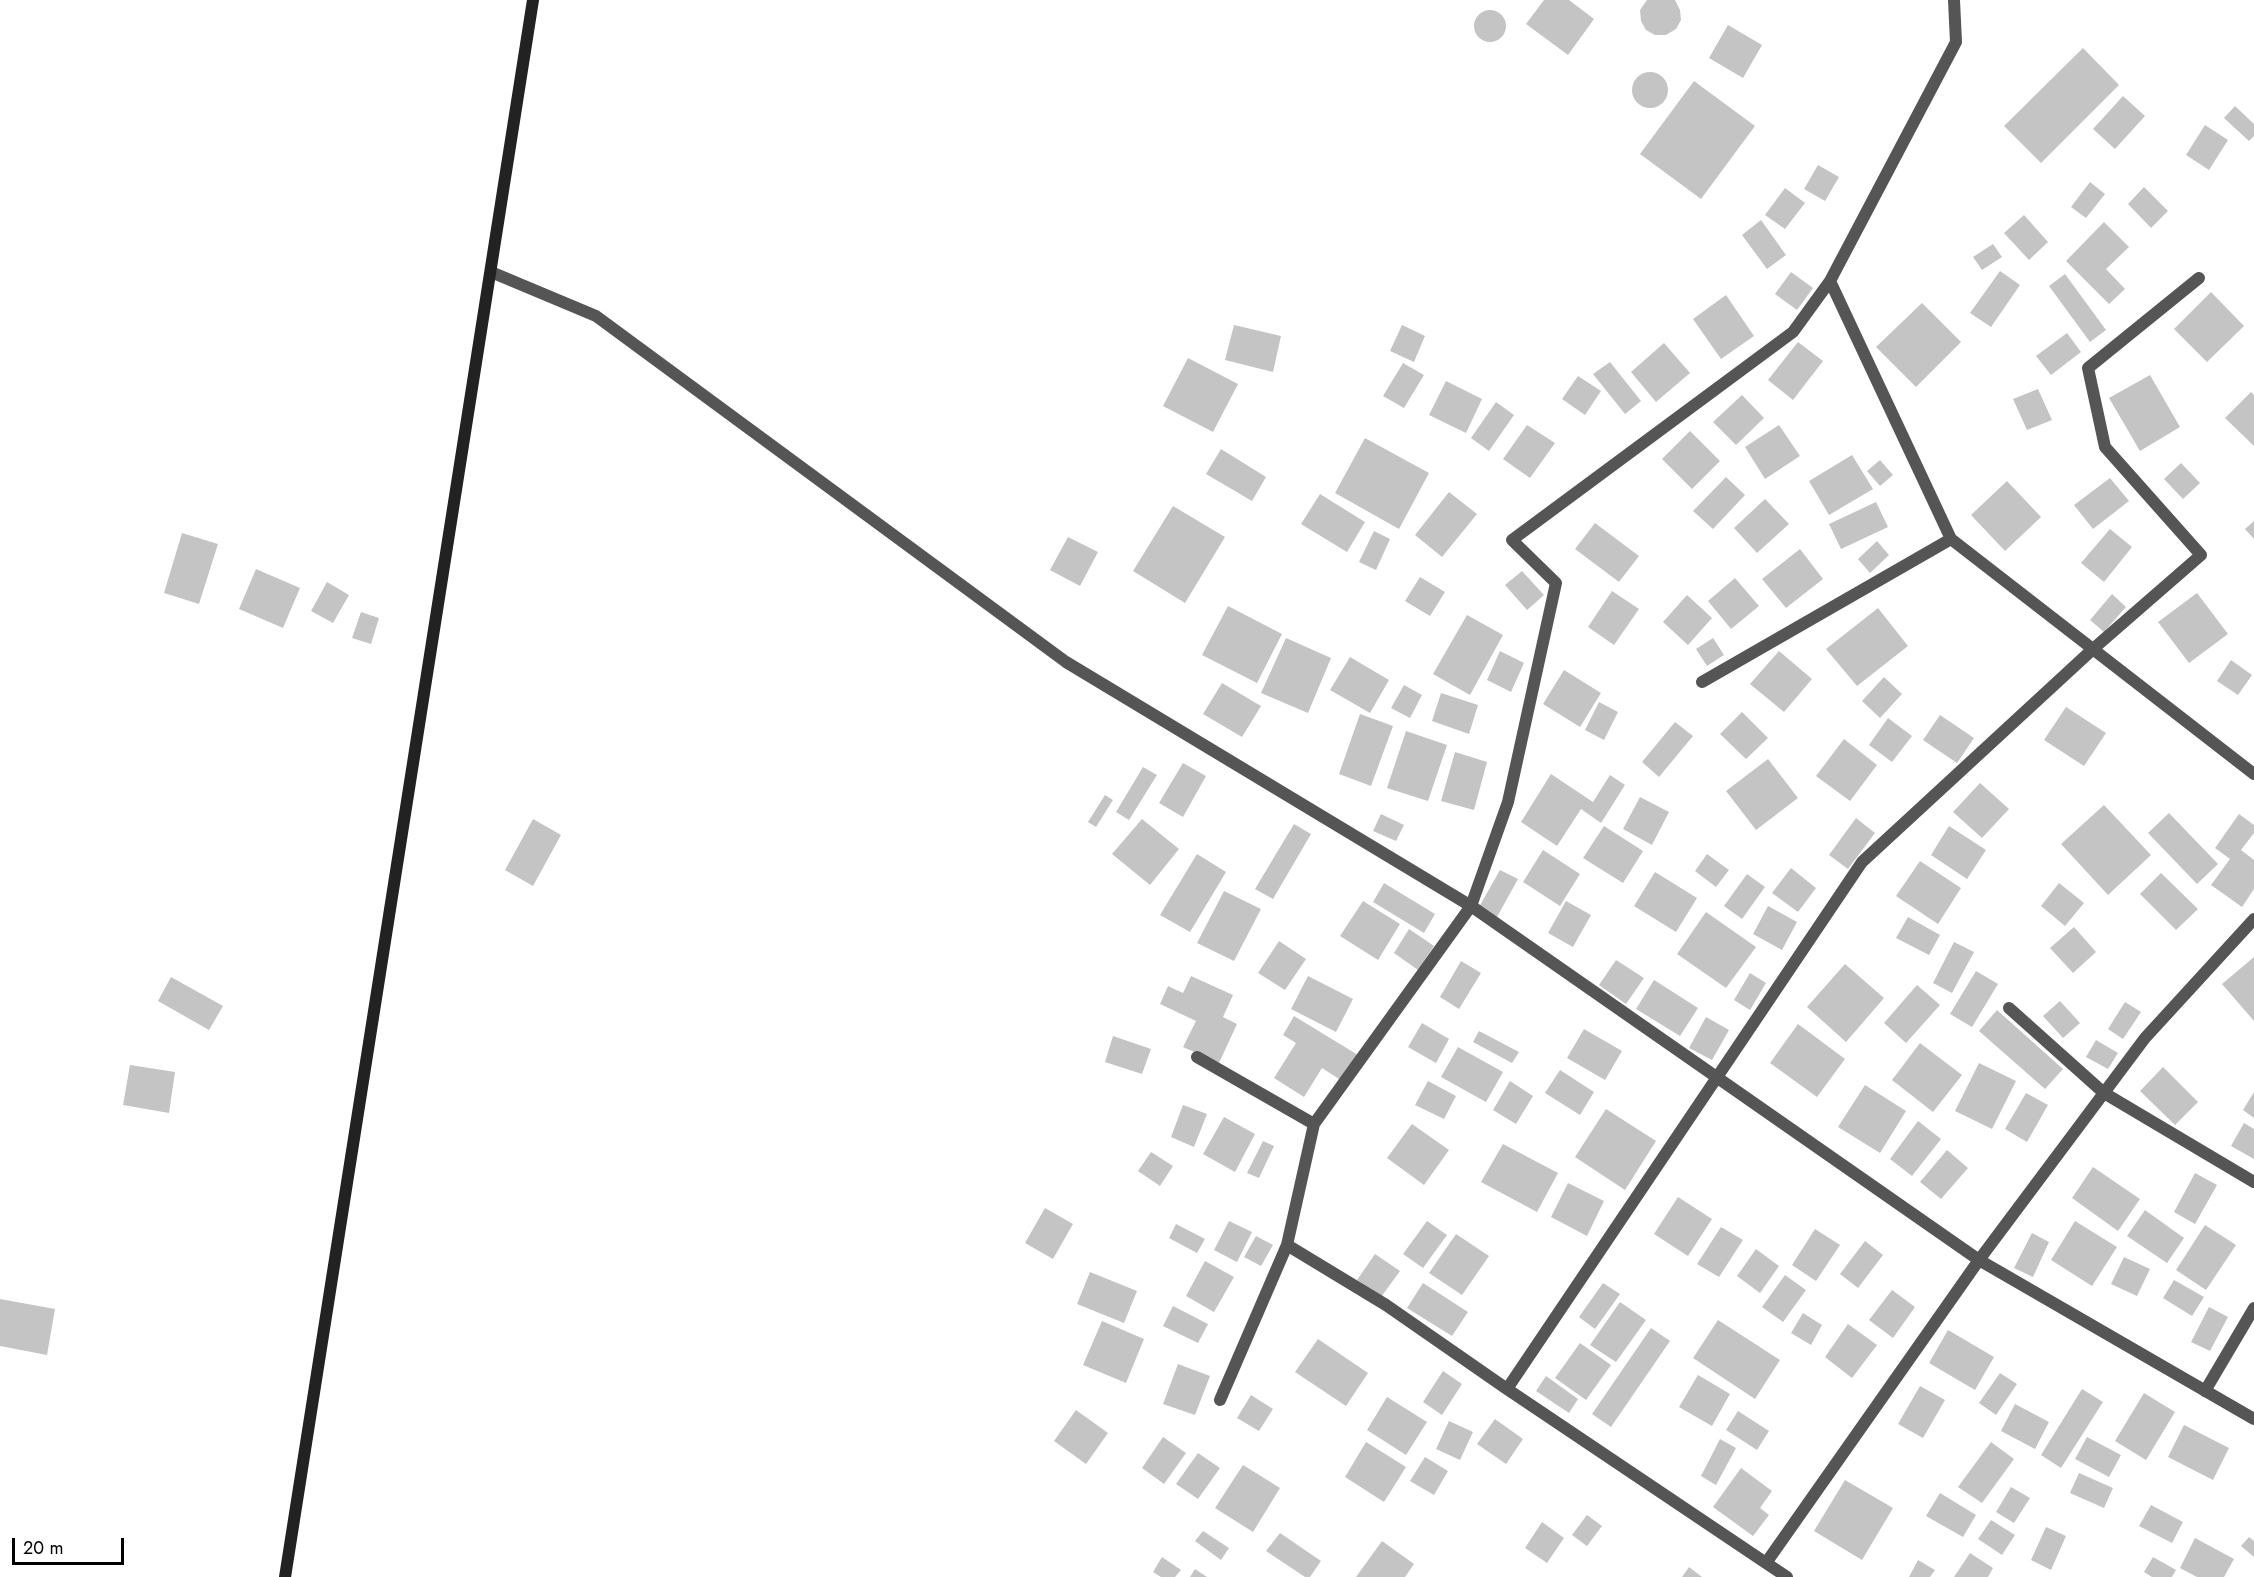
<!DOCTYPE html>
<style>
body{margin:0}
#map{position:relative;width:2254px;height:1577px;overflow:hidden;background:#fff;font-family:Jost,sans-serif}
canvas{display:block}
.scale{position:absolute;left:12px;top:1538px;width:112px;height:27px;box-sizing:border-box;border:3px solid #000;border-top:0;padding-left:8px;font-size:18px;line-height:21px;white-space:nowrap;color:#000;-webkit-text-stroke:4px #fff;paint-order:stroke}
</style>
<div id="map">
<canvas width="2254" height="1577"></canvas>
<div class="scale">20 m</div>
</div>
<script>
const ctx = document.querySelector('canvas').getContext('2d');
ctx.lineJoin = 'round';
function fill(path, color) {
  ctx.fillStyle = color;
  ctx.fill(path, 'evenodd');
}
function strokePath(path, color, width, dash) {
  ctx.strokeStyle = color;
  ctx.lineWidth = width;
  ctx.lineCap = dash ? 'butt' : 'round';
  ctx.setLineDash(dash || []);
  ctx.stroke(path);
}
fill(new Path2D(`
 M 1544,0 L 1569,0 L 1594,19 L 1568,55 L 1526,24 Z
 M 1647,0 L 1675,0 L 1680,10 L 1681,20 L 1676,29 L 1666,35 L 1655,35 L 1646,30 L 1641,21 L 1640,10 Z
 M1474 26a16 16 0 1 1 32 0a16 16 0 1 1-32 0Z
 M 1728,25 L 1762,45 L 1743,78 L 1709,58 Z
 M 2083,48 L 2119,85 L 2041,163 L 2004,126 Z
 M1632 90a18 18 0 1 1 36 0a18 18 0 1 1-36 0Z
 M 1694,81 L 1755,126 L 1701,199 L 1640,154 Z
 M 2123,96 L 2145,116 L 2115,149 L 2093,129 Z
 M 2235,106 L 2254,124 L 2254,136 L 2249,141 L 2224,118 Z
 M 2205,125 L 2228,140 L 2209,170 L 2186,155 Z
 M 1818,165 L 1839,177 L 1825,201 L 1804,189 Z
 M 2090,182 L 2105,194 L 2086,218 L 2071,207 Z
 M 2144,187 L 2168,211 L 2151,228 L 2128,204 Z
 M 1785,188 L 1805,203 L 1785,229 L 1765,215 Z
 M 2024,215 L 2048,242 L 2029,260 L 2004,233 Z
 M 1761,220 L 1786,255 L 1767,269 L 1742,235 Z
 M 2104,222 L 2129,247 L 2106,269 L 2125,289 L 2109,304 L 2066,261 Z
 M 1993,244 L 2002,257 L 1982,270 L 1973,257 Z
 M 2000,271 L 2020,285 L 1991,327 L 1970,313 Z
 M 1791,272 L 1813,288 L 1797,310 L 1775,294 Z
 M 2065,274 L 2106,330 L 2090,342 L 2049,286 Z
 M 2211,292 L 2244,326 L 2207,362 L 2174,329 Z
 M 1726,295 L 1754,336 L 1721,359 L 1693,319 Z
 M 1922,303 L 1961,342 L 1916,387 L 1876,347 Z
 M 1234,325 L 1281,336 L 1273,372 L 1225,360 Z
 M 1402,325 L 1425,336 L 1414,362 L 1390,351 Z
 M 2067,333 L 2081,352 L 2051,375 L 2036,356 Z
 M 1798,342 L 1823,361 L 1793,400 L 1768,380 Z
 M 1664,343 L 1690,373 L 1656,402 L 1631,372 Z
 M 1188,358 L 1238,384 L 1213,432 L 1163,406 Z
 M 1610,362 L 1641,401 L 1625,414 L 1593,374 Z
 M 1403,363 L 1424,375 L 1404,408 L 1383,396 Z
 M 2150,375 L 2180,427 L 2140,451 L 2109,398 Z
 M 1578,376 L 1601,391 L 1585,415 L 1562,399 Z
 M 1446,381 L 1482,399 L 1466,433 L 1429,415 Z
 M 2038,389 L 2052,420 L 2027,430 L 2013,399 Z
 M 2251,392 L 2254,395 L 2254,446 L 2225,418 Z
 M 1742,395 L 1764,418 L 1736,445 L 1713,422 Z
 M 1496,402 L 1514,415 L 1489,451 L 1471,438 Z
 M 1527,425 L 1555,443 L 1530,478 L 1503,459 Z
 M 1779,425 L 1800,456 L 1765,479 L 1745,447 Z
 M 1690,431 L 1720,461 L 1692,489 L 1662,459 Z
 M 1365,438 L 1429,473 L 1399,529 L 1335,493 Z
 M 1221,449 L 1266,477 L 1252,501 L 1206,474 Z
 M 1852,455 L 1873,489 L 1829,515 L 1809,481 Z
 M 1880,460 L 1893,475 L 1880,486 L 1867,471 Z
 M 2181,463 L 2200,483 L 2183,499 L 2164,479 Z
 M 1726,477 L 1745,495 L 1713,529 L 1693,511 Z
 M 2110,478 L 2129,501 L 2093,529 L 2074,505 Z
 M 2007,481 L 2041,517 L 2005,551 L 1971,515 Z
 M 1449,492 L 1477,514 L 1442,557 L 1415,535 Z
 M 1320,494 L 1365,522 L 1347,552 L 1301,524 Z
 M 1765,499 L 1789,524 L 1757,553 L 1734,528 Z
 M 1876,502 L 1888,527 L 1841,549 L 1829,524 Z
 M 1173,506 L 1225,537 L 1185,603 L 1133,571 Z
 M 2254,521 L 2254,539 L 2245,529 Z
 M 1595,523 L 1639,556 L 1619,582 L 1575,549 Z
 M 2110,529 L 2132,547 L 2104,582 L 2081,563 Z
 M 1374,531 L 1390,539 L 1376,570 L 1359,562 Z
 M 182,533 L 218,544 L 199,604 L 164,593 Z
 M 1068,537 L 1098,552 L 1080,586 L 1050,570 Z
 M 1877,541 L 1889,555 L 1870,573 L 1858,559 Z
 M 1800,549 L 1823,579 L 1786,608 L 1762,579 Z
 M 256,569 L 300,588 L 283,628 L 239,609 Z
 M 1522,571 L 1544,595 L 1527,610 L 1505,585 Z
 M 1420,577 L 1445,592 L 1430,616 L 1405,601 Z
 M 1735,578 L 1759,606 L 1731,629 L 1708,601 Z
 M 327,582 L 349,595 L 333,623 L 311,611 Z
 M 1612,591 L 1639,609 L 1614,645 L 1588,627 Z
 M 2197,593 L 2228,634 L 2189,663 L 2158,622 Z
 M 2112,594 L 2126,607 L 2104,632 L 2090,620 Z
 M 1687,595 L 1712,618 L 1688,645 L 1663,622 Z
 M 1228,606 L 1282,634 L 1257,683 L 1202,655 Z
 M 1878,608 L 1908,646 L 1857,686 L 1826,649 Z
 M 361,612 L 379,618 L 371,644 L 352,638 Z
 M 1467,615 L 1503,635 L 1470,695 L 1433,674 Z
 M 1286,638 L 1331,658 L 1308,713 L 1261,693 Z
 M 1713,638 L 1724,655 L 1707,666 L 1696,649 Z
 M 1500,651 L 1524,663 L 1511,692 L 1487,680 Z
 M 1779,651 L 1812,679 L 1784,712 L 1750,684 Z
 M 1350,657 L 1389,680 L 1370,713 L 1330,690 Z
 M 2231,660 L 2252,675 L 2238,695 L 2217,681 Z
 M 1564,670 L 1601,693 L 1580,727 L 1543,704 Z
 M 1884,677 L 1902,694 L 1880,718 L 1862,701 Z
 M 1222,683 L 1261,706 L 1242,737 L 1203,714 Z
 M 1404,685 L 1422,695 L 1410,718 L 1391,708 Z
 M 1441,693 L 1478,705 L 1469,734 L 1432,721 Z
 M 1599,702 L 1618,712 L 1604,740 L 1585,730 Z
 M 2066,707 L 2106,733 L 2084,766 L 2044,740 Z
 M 1742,712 L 1768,738 L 1746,759 L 1720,734 Z
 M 1360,714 L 1393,726 L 1371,786 L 1339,774 Z
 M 1940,715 L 1974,738 L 1957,763 L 1923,740 Z
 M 1888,718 L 1912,736 L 1892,762 L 1869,745 Z
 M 1675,722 L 1693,736 L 1659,777 L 1642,762 Z
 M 1406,731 L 1447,745 L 1428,801 L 1387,788 Z
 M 1844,739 L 1877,765 L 1850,801 L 1816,776 Z
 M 1455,752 L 1487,762 L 1474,810 L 1441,801 Z
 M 1768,759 L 1798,798 L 1756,830 L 1726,791 Z
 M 1183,763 L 1206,776 L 1183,817 L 1159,803 Z
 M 1143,767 L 1157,775 L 1129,820 L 1116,812 Z
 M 1551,774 L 1593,802 L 1610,775 L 1625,785 L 1601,823 L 1581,809 L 1557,846 L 1521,822 Z
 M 1980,783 L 2009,809 L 1982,838 L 1953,812 Z
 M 1105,795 L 1113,800 L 1096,827 L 1088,822 Z
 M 1640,797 L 1669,812 L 1652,845 L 1623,829 Z
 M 2104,805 L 2151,855 L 2108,895 L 2061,844 Z
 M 2169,813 L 2218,864 L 2197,884 L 2148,833 Z
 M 1381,814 L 1404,825 L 1396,841 L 1373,831 Z
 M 2239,814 L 2254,825 L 2254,833 L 2241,850 L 2254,860 L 2254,889 L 2242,907 L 2211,885 L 2230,859 L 2215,848 Z
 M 1856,818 L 1875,833 L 1848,869 L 1829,855 Z
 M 533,819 L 561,835 L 533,886 L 505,870 Z
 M 1142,819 L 1179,849 L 1150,885 L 1112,854 Z
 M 1294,824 L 1311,834 L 1273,899 L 1255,889 Z
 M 1604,826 L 1643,851 L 1623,883 L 1583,858 Z
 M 1949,826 L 1986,850 L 1967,879 L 1931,855 Z
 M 1543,850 L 1580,874 L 1560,906 L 1523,882 Z
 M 1197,854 L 1226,872 L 1190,932 L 1160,915 Z
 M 1707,854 L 1729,870 L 1716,887 L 1695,871 Z
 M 1920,861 L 1961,888 L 1938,924 L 1896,896 Z
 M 1791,868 L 1816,888 L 1798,912 L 1772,893 Z
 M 1500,870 L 1518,879 L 1497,917 L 1479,907 Z
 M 1655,872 L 1697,898 L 1676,932 L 1634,906 Z
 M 2161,873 L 2198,909 L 2176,930 L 2140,894 Z
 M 1747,874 L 1765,887 L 1742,919 L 1724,906 Z
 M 1384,883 L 1435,914 L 1424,933 L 1373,902 Z
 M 2059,883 L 2084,903 L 2065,926 L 2041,906 Z
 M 1224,891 L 1261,909 L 1234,961 L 1197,943 Z
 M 1363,901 L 1400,924 L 1378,960 L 1340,936 Z
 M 1566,901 L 1591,915 L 1573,947 L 1548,933 Z
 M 1768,906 L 1797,922 L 1782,950 L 1753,934 Z
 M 1706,912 L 1756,947 L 1726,988 L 1677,954 Z
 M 1908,917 L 1940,935 L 1929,955 L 1896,938 Z
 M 2074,927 L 2096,952 L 2073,973 L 2050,948 Z
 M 1409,929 L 1434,946 L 1418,970 L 1394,953 Z
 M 1279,941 L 1306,959 L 1285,990 L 1258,973 Z
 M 1954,942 L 1974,952 L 1952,993 L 1933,983 Z
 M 2254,957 L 2254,1021 L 2222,984 Z
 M 1616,960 L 1644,978 L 1626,1004 L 1599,985 Z
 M 1461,961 L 1481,973 L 1459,1009 L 1440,997 Z
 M 1845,964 L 1884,998 L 1846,1042 L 1807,1007 Z
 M 1976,971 L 1998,984 L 1972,1027 L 1950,1014 Z
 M 1750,973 L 1766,983 L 1750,1010 L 1734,1000 Z
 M 1191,976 L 1233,995 L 1223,1017 L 1237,1024 L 1219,1063 L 1183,1047 L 1196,1021 L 1160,1004 L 1168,986 L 1183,993 Z
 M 1308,976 L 1353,999 L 1336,1032 L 1291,1009 Z
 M 171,977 L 223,1006 L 209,1030 L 158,1001 Z
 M 1654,980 L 1698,1008 L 1680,1036 L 1636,1009 Z
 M 1917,985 L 1940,1005 L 1906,1043 L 1884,1023 Z
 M 2060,1001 L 2080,1023 L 2063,1038 L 2043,1016 Z
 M 2125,1002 L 2141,1012 L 2123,1039 L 2108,1029 Z
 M 1997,1010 L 2063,1069 L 2045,1089 L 1979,1031 Z
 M 1294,1016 L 1358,1055 L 1342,1081 L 1322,1068 L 1304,1097 L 1274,1078 L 1296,1043 L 1283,1035 Z
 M 1706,1017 L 1729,1030 L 1712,1060 L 1689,1048 Z
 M 1422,1023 L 1449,1039 L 1436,1063 L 1408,1047 Z
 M 1798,1024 L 1845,1059 L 1817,1097 L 1770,1063 Z
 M 1584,1029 L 1622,1051 L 1605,1080 L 1567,1058 Z
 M 1479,1031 L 1519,1052 L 1512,1063 L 1473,1042 Z
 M 1113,1036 L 1151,1049 L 1142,1074 L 1105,1062 Z
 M 2096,1040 L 2118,1053 L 2108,1069 L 2086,1057 Z
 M 1920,1043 L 1962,1075 L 1933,1112 L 1892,1080 Z
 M 1458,1047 L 1503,1072 L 1486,1102 L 1441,1077 Z
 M 1979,1063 L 2016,1081 L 1992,1129 L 1955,1111 Z
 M 130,1065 L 175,1072 L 169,1113 L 123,1105 Z
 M 2163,1067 L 2198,1102 L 2175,1125 L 2140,1091 Z
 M 1560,1070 L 1594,1092 L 1580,1115 L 1545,1093 Z
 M 1428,1081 L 1456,1096 L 1444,1119 L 1415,1105 Z
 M 1510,1081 L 1533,1096 L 1516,1124 L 1493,1110 Z
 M 1865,1085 L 1906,1111 L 1880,1153 L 1838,1127 Z
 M 2254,1092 L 2254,1118 L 2243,1110 Z
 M 2026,1093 L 2048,1105 L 2027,1142 L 2005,1129 Z
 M 1183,1105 L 1207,1114 L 1194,1147 L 1171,1137 Z
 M 1606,1109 L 1656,1141 L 1625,1190 L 1575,1157 Z
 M 1224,1117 L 1255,1134 L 1235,1172 L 1203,1154 Z
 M 1918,1121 L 1941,1139 L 1912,1176 L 1890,1159 Z
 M 2244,1123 L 2254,1129 L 2254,1159 L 2231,1146 Z
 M 1412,1124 L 1449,1150 L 1424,1185 L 1387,1158 Z
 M 1263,1141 L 1274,1146 L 1259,1178 L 1247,1173 Z
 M 1503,1144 L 1558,1173 L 1537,1212 L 1481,1182 Z
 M 1947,1150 L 1968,1168 L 1941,1199 L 1920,1182 Z
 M 1151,1152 L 1173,1166 L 1160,1186 L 1138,1171 Z
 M 2093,1167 L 2140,1199 L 2118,1231 L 2072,1198 Z
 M 2195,1173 L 2217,1185 L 2195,1224 L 2174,1212 Z
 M 1568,1183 L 1604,1201 L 1587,1236 L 1551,1217 Z
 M 1678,1197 L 1712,1219 L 1688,1256 L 1654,1234 Z
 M 1045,1208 L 1073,1224 L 1053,1259 L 1025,1243 Z
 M 2145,1210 L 2184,1238 L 2167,1263 L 2127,1236 Z
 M 1229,1221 L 1252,1232 L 1237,1262 L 1214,1250 Z
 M 1427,1221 L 1447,1235 L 1423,1268 L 1403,1254 Z
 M 2075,1221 L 2117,1247 L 2092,1286 L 2051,1260 Z
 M 1176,1224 L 1205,1239 L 1197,1253 L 1169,1238 Z
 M 2205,1225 L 2236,1245 L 2206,1290 L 2176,1270 Z
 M 1721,1227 L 1743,1240 L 1719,1277 L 1697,1264 Z
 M 1815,1229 L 1840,1245 L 1816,1281 L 1792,1265 Z
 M 2032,1233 L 2049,1242 L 2033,1277 L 2014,1268 Z
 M 1456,1234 L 1489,1256 L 1462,1295 L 1429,1273 Z
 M 1256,1236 L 1273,1245 L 1261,1266 L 1244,1257 Z
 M 1865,1241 L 1883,1255 L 1858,1288 L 1840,1274 Z
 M 1756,1249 L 1779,1266 L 1760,1293 L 1737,1276 Z
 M 1375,1254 L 1400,1271 L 1381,1297 L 1357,1280 Z
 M 2124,1257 L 2150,1269 L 2137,1296 L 2111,1284 Z
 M 1205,1261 L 1234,1277 L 1214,1312 L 1186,1296 Z
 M 1090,1272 L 1137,1291 L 1124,1323 L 1077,1304 Z
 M 1785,1275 L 1806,1290 L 1783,1322 L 1762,1307 Z
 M 2174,1280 L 2204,1297 L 2192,1316 L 2163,1298 Z
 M 1423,1283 L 1468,1312 L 1452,1336 L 1407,1308 Z
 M 1603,1283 L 1620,1294 L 1595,1329 L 1579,1317 Z
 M 1892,1290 L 1915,1307 L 1893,1338 L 1869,1320 Z
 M 0,1299 L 55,1309 L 47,1355 L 0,1346 Z
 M 1620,1302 L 1646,1320 L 1616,1362 L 1590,1345 Z
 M 1173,1306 L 1208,1324 L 1198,1343 L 1163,1326 Z
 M 2209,1307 L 2228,1317 L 2210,1351 L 2191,1342 Z
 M 1803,1313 L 1822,1325 L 1811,1345 L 1791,1333 Z
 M 1718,1320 L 1780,1360 L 1755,1399 L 1693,1358 Z
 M 1102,1321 L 1144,1339 L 1126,1383 L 1083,1365 Z
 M 1848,1324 L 1877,1345 L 1852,1378 L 1825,1357 Z
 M 1651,1328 L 1670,1341 L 1611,1427 L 1592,1414 Z
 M 1948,1330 L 1994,1357 L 1975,1390 L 1929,1363 Z
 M 1318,1339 L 1368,1373 L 1346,1406 L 1295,1372 Z
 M 1580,1343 L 1611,1365 L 1586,1400 L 1555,1378 Z
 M 1178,1364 L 1210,1376 L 1195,1415 L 1163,1404 Z
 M 1443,1371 L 1462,1384 L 1442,1415 L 1423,1402 Z
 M 2000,1373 L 2017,1384 L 1996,1415 L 1979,1403 Z
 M 1698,1375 L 1730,1394 L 1712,1426 L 1679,1407 Z
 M 1546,1376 L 1578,1399 L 1569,1413 L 1536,1391 Z
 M 1920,1386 L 1945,1400 L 1923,1438 L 1898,1424 Z
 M 2082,1389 L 2103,1402 L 2061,1468 L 2041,1455 Z
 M 2144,1393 L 2175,1412 L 2146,1460 L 2115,1441 Z
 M 1251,1395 L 1273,1409 L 1259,1431 L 1237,1418 Z
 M 1387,1397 L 1427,1422 L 1406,1455 L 1367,1430 Z
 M 2015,1404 L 2049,1422 L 2035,1449 L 2001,1431 Z
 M 1076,1410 L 1108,1433 L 1086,1464 L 1054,1441 Z
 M 1738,1411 L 1769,1431 L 1757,1450 L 1726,1430 Z
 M 1495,1419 L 1523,1439 L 1506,1464 L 1477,1444 Z
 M 1449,1421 L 1473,1432 L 1460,1460 L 1436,1449 Z
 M 2184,1425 L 2229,1448 L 2213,1480 L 2168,1457 Z
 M 1163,1437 L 1186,1453 L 1164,1484 L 1142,1468 Z
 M 2087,1437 L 2121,1455 L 2109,1477 L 2075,1459 Z
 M 1720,1439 L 1736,1448 L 1716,1485 L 1701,1476 Z
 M 1366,1442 L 1406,1467 L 1384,1502 L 1345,1477 Z
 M 1991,1442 L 2014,1459 L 1982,1503 L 1958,1487 Z
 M 1198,1453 L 1220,1468 L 1198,1499 L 1176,1484 Z
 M 1425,1457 L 1448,1471 L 1434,1495 L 1410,1481 Z
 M 1243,1465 L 1280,1488 L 1253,1532 L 1215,1508 Z
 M 1741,1468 L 1772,1491 L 1760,1508 L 1769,1515 L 1753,1536 L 1713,1507 Z
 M 2079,1473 L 2113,1488 L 2104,1508 L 2070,1493 Z
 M 1845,1480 L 1893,1508 L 1862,1560 L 1814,1531 Z
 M 2011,1487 L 2030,1498 L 2014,1523 L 1996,1512 Z
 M 1940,1493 L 1976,1515 L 1963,1537 L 1926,1516 Z
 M 2151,1505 L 2183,1522 L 2172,1543 L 2139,1526 Z
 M 1587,1515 L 1602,1526 L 1587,1546 L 1572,1535 Z
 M 1991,1520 L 2015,1535 L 2002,1555 L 1978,1539 Z
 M 1542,1522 L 1564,1538 L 1547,1563 L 1525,1548 Z
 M 2046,1527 L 2066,1536 L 2051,1570 L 2031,1560 Z
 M 1203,1531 L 1229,1548 L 1221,1560 L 1195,1541 Z
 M 1280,1533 L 1321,1561 L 1310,1577 L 1305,1577 L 1266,1551 Z
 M 2249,1537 L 2254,1541 L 2254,1557 L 2241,1546 Z
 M 2195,1538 L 2234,1559 L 2224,1577 L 2197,1577 L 2180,1568 Z
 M 1382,1541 L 1414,1564 L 1405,1577 L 1356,1577 Z
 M 1970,1553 L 1993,1568 L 1988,1577 L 1954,1577 Z
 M 1162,1557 L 1181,1570 L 1175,1577 L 1161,1577 L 1153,1572 Z
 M 2153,1557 L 2176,1570 L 2172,1577 L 2152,1577 L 2144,1572 Z
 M 1918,1560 L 1935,1570 L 1930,1577 L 1909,1577 Z
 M 1689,1567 L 1702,1577 L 1682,1577 Z
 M 1195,1569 L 1207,1577 L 1190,1577 Z`), '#c4c4c4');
strokePath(new Path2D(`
 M 1954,0 L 1956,42 L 1830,281 L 1951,539 L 2254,774
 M 491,272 L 596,316 L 1066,662 L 1471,906 L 1979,1260 L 2254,1419
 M 2199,278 L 2088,368 L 2105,447 L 2201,555 L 2093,649 L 1862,862 L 1507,1389 L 1766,1563 L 1979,1260 L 2145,1038 L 2254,919
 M 1702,682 L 1951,539
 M 2009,1008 L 2104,1093 L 2254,1182
 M 1197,1057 L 1314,1124
 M 1287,1245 L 1386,1305 L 1507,1389
 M 2205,1391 L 2254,1308
 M 1220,1400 L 1287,1245 L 1314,1124 L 1471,906 L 1508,802 L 1556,583 L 1512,540 L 1793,332 L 1830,281
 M 1766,1563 L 1787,1577`), '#555', 12);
strokePath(new Path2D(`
 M 285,1577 L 533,0`), '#222', 12);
</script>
